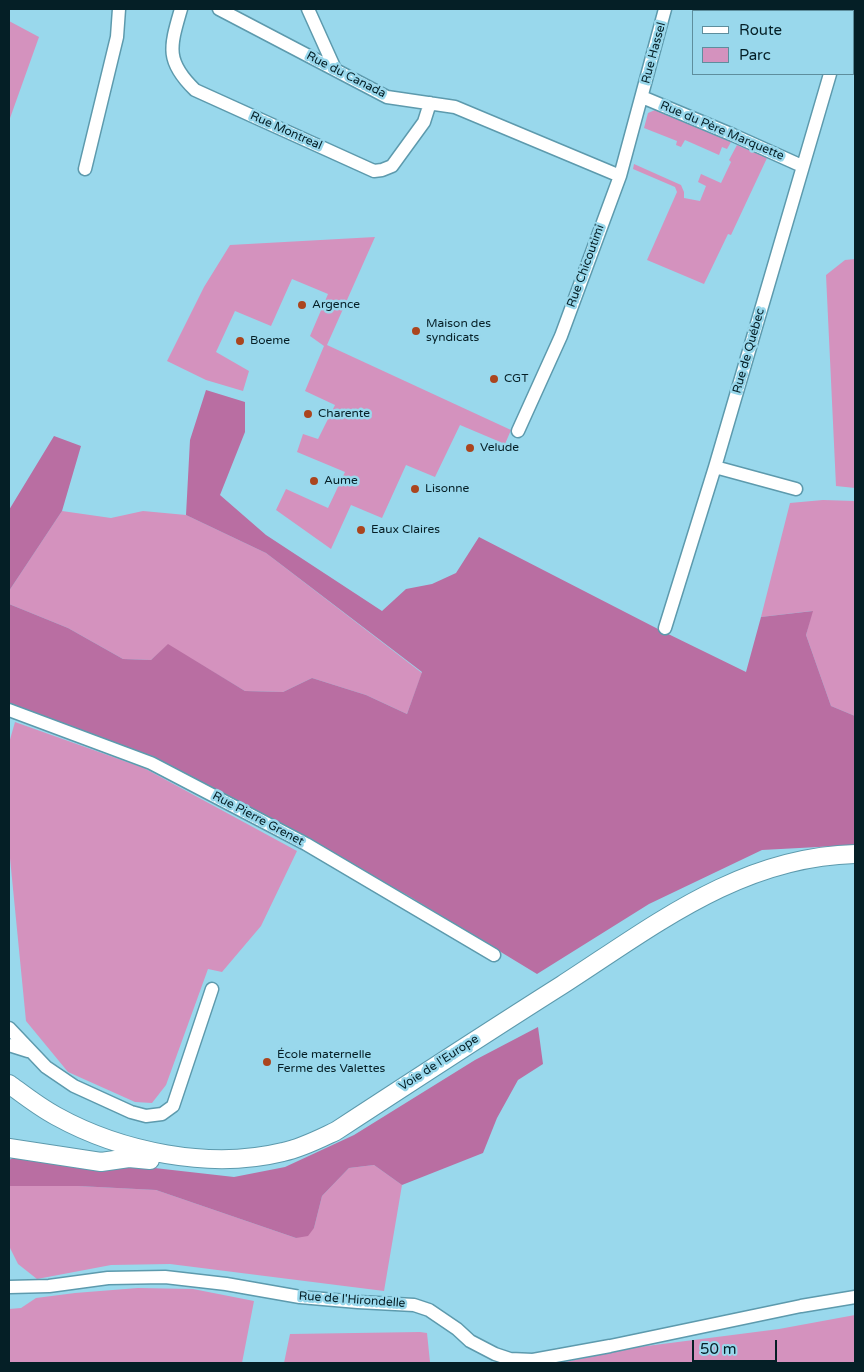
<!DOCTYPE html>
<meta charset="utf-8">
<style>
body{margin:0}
#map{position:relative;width:864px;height:1372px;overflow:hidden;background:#99d8ec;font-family:"Varela Round",sans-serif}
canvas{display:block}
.frame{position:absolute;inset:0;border:10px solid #051f26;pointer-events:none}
.legend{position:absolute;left:692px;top:10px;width:162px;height:65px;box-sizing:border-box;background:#99d8ec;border:1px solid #5e8e9d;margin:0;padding:6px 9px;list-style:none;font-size:15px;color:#051f26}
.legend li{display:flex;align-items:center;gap:10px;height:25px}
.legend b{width:25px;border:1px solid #5e8e9d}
.scale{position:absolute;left:692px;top:1340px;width:85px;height:22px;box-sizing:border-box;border:2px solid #051f26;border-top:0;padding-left:6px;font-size:15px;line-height:18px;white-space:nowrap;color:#051f26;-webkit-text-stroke:4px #99d8ec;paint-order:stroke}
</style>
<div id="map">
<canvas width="864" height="1372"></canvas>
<div class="frame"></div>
<ul class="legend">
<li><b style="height:6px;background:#fff"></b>Route</li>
<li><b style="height:14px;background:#d492be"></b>Parc</li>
</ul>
<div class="scale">50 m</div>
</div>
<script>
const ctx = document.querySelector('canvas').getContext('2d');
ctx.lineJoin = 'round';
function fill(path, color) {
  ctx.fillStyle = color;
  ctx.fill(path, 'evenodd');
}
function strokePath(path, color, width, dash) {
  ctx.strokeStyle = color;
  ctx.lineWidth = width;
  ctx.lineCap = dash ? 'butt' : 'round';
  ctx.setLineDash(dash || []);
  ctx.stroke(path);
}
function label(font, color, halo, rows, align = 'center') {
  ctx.font = font + ' "Varela Round",sans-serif';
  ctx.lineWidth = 5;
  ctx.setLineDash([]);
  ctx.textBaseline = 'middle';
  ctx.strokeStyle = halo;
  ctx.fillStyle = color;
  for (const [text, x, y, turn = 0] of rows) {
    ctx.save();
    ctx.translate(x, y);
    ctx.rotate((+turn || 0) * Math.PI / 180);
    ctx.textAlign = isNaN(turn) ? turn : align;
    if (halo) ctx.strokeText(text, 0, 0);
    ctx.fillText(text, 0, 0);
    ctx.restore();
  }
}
fill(new Path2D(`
 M 9,21 L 39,37 L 9,121 Z
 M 655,110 L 731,142 L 727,149 L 722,147 L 719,155 L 685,140 L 681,147 L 676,145 L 677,141 L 644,128 L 648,113 Z
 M 737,145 L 767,158 L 731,235 L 728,234 L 704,284 L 647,260 L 677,192 L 675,187 L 633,169 L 634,164 L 681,185 L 684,192 L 684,198 L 700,201 L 706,186 L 698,182 L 701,174 L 721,183 L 731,162 L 729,160 Z
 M 375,237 L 327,345 L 511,430 L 505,444 L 460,425 L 435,477 L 406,465 L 382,518 L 351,505 L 331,549 L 276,510 L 286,489 L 328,508 L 345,472 L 297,452 L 303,434 L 318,439 L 335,405 L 305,391 L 324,346 L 310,336 L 328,294 L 292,279 L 271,326 L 235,311 L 216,352 L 249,371 L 243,391 L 206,380 L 167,361 L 204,287 L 230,245 Z
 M 855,259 L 855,488 L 836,486 L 826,275 L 845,260 Z
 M 823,500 L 855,501 L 855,716 L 831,706 L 806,635 L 812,611 L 761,617 L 790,503 Z
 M 62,511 L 111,518 L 143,511 L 186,515 L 266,553 L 422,673 L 407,714 L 366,695 L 312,678 L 283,692 L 245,691 L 168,645 L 151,660 L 123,659 L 68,628 L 9,604 L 9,591 Z
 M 15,722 L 144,768 L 297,851 L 261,926 L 222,972 L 208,969 L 166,1085 L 152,1103 L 135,1102 L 68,1072 L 26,1021 L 9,848 L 9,743 Z
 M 374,1165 L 402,1185 L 384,1291 L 170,1264 L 111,1265 L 37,1279 L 18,1264 L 9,1246 L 9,1186 L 78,1186 L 156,1190 L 296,1238 L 314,1228 L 322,1196 L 349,1168 Z
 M 138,1288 L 193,1289 L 254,1301 L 242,1363 L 9,1363 L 9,1309 L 21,1308 L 36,1298 L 75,1293 Z
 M 855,1315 L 855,1363 L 560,1363 L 639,1347 L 779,1329 Z
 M 420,1332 L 427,1333 L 430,1362 L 436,1363 L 284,1363 L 290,1334 Z`), '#d492be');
fill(new Path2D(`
 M 206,390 L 245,402 L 245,432 L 220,495 L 266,535 L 382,611 L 406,589 L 432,584 L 456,573 L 479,537 L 658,629 L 746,672 L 761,617 L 813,611 L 806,635 L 831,706 L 855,716 L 855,845 L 762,850 L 649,904 L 537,974 L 407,895 L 156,759 L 9,704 L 9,604 L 68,628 L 123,659 L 151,660 L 168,644 L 245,691 L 283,692 L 312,678 L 366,695 L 407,714 L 422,672 L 266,553 L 186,515 L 190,440 Z
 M 54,436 L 81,446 L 62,511 L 9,591 L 9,510 Z
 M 538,1027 L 543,1064 L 518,1080 L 497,1118 L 483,1153 L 402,1185 L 374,1165 L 349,1168 L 322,1196 L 314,1228 L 308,1236 L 296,1238 L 156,1190 L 78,1186 L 9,1186 L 9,1160 L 13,1158 L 81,1168 L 123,1167 L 128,1165 L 234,1177 L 285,1167 L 354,1135 L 475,1060 Z`), '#b96ea2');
const minor = new Path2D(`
 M 181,9 C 170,47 165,61 195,90 L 374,171 L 382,170 L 392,166 L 424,122 L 430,103
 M 219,9 L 387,97 L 455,107 L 620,176
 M 308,9 L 335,69
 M 848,11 L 849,9
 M 642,97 L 733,135 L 802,166
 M 85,169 L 117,37 L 119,9
 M 518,431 L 561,336 L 620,176 L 665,9
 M 715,467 L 796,489
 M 665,628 L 715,467 L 830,74
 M 9,710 L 151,763 L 306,844 L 494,955
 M 9,1028 L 46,1067 L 74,1086 L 131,1112 L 146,1116 L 162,1114 L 173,1106 L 212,989
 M 9,1045 L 28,1051
 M 9,1287 L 49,1286 L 108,1278 L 165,1277 L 226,1284 L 300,1297 L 358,1302 L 414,1305 L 429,1310 L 457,1329 L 470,1341 L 495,1354 L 510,1359 L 533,1360 L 610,1346 L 801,1306 L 855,1297`);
const secondary = new Path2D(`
 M 9,1084 C 24,1095 39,1107 56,1116 C 121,1152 210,1170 283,1152 C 302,1148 319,1139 336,1131 C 411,1082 486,1033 562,985 C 655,925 740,857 855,854
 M 9,1148 L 101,1162 L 129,1158 L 150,1160`);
strokePath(minor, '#5d9aad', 15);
strokePath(secondary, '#5d9aad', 20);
strokePath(minor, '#fff', 12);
strokePath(secondary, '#fff', 18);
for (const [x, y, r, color] of [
 [302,305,5,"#ab451e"],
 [416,331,5,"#ab451e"],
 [240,341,5,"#ab451e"],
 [494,379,5,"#ab451e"],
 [308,414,5,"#ab451e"],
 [470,448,5,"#ab451e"],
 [314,481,5,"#ab451e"],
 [415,489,5,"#ab451e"],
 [361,530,5,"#ab451e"],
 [267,1062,5,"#ab451e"]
]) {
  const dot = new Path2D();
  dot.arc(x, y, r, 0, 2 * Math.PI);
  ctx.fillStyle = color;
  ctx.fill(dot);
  strokePath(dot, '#99d8ec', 2);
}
label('12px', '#051f26', '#99d8ec', [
 ["Rue Hassel",654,53,-75],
 ["Rue du Canada",346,75,27],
 ["Rue Montreal",286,131,24],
 ["Rue du Père Marquette",722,131,23],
 ["Rue Chicoutimi",586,266,-70],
 ["Rue de Québec",749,351,-74],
 ["Rue Pierre Grenet",258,819,28],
 ["Voie de l'Europe",439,1063,-33],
 ["Rue de l'Hirondelle",352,1300,4]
]);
label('12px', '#051f26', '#99d8ec', [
 ["Argence",312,305],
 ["Maison des",426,324],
 ["syndicats",426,338],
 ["Boeme",250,341],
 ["CGT",504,379],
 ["Charente",318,414],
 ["Velude",480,448],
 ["Aume",324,481],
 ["Lisonne",425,489],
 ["Eaux Claires",371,530],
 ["École maternelle",277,1055],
 ["Ferme des Valettes",277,1069]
], 'left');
</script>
